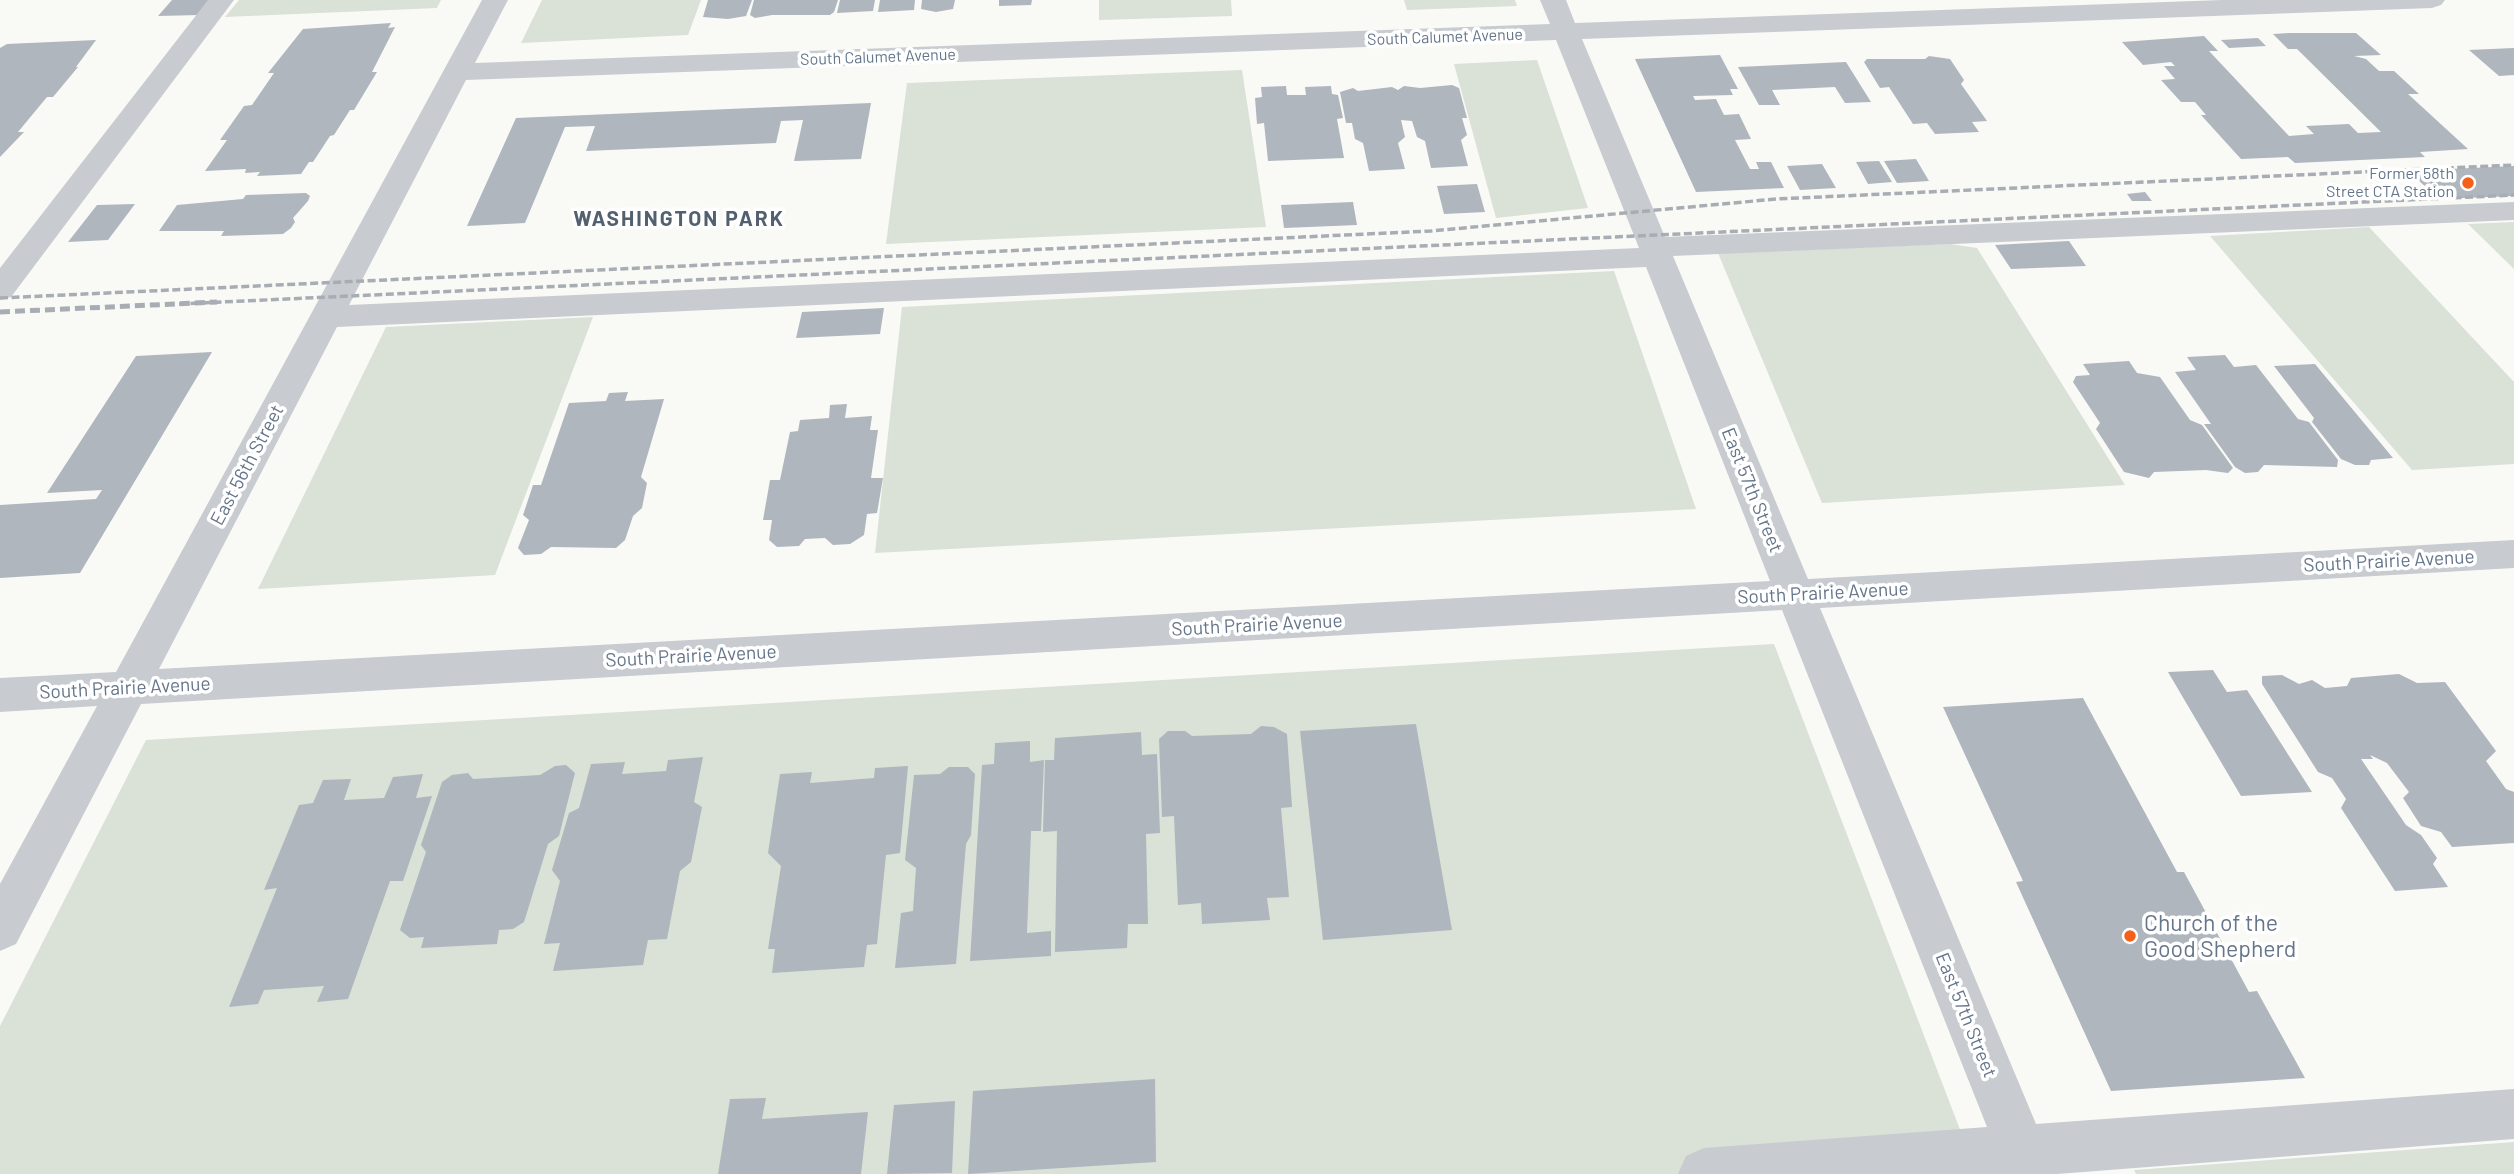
<!DOCTYPE html>
<style>
body{margin:0}
canvas{display:block;background:#f9f9f6}
</style>
<canvas width="2514" height="1174"></canvas>
<script>
const ctx = document.querySelector('canvas').getContext('2d');
ctx.lineJoin = 'round';
function fill(path, color) {
  ctx.fillStyle = color;
  ctx.fill(path, 'evenodd');
}
function strokePath(path, color, width, dash) {
  ctx.strokeStyle = color;
  ctx.lineWidth = width;
  ctx.lineCap = dash ? 'butt' : 'round';
  ctx.setLineDash(dash || []);
  ctx.stroke(path);
}
function label(font, color, halo, rows, align = 'center') {
  ctx.font = font + ' Barlow,sans-serif';
  ctx.lineWidth = 7;
  ctx.setLineDash([]);
  ctx.textBaseline = 'middle';
  ctx.strokeStyle = halo;
  ctx.fillStyle = color;
  for (const [text, x, y, turn = 0] of rows) {
    ctx.save();
    ctx.translate(x, y);
    ctx.rotate((+turn || 0) * Math.PI / 180);
    ctx.textAlign = isNaN(turn) ? turn : align;
    if (halo) ctx.strokeText(text, 0, 0);
    ctx.fillText(text, 0, 0);
    ctx.restore();
  }
}
fill(new Path2D(`
 M 239,0 L 441,0 L 437,8 L 225,17 Z
 M 542,0 L 701,0 L 688,35 L 521,43 Z
 M 1099,0 L 1231,0 L 1232,16 L 1099,20 Z
 M 1404,0 L 1515,0 L 1517,6 L 1407,10 Z
 M 1537,60 L 1588,208 L 1496,218 L 1454,64 Z
 M 1242,70 L 1266,227 L 886,244 L 907,83 Z
 M 2514,222 L 2514,269 L 2468,224 Z
 M 2369,227 L 2514,382 L 2514,464 L 2412,470 L 2210,236 Z
 M 1950,244 L 1977,248 L 2125,485 L 1822,503 L 1718,253 Z
 M 1614,271 L 1696,509 L 875,553 L 902,307 Z
 M 593,317 L 495,575 L 258,589 L 386,327 Z
 M 1774,644 L 1977,1174 L 0,1174 L 0,1026 L 146,740 Z
 M 2514,1142 L 2514,1174 L 2136,1174 L 2134,1170 Z`), '#dae1d7');
fill(new Path2D(`
 M 172,0 L 210,0 L 199,15 L 158,16 Z
 M 708,0 L 752,0 L 746,16 L 728,19 L 703,17 Z
 M 754,0 L 838,0 L 834,12 L 830,15 L 772,15 L 755,18 L 750,15 Z
 M 840,0 L 875,0 L 873,11 L 837,13 Z
 M 880,0 L 915,0 L 914,10 L 878,12 Z
 M 922,0 L 955,0 L 953,9 L 936,12 L 921,9 Z
 M 999,0 L 1032,0 L 1031,5 L 999,6 Z
 M 391,23 L 388,28 L 395,27 L 372,72 L 377,72 L 354,110 L 350,110 L 334,135 L 330,136 L 313,162 L 309,162 L 301,174 L 257,176 L 260,172 L 245,173 L 246,169 L 205,171 L 227,140 L 220,140 L 244,106 L 252,105 L 274,73 L 268,73 L 303,29 Z
 M 2289,33 L 2356,33 L 2381,55 L 2354,56 L 2366,59 L 2379,71 L 2394,71 L 2419,94 L 2408,94 L 2468,149 L 2420,152 L 2425,157 L 2295,163 L 2288,157 L 2241,159 L 2201,115 L 2206,115 L 2195,102 L 2181,102 L 2161,80 L 2175,79 L 2164,66 L 2175,66 L 2171,62 L 2143,65 L 2122,42 L 2204,36 L 2218,51 L 2209,51 L 2289,136 L 2314,134 L 2306,126 L 2349,124 L 2358,133 L 2381,132 L 2297,49 L 2288,49 L 2273,34 Z
 M 2258,38 L 2266,46 L 2229,48 L 2221,40 Z
 M 96,40 L 76,67 L 78,67 L 53,97 L 47,97 L 18,132 L 24,132 L 0,157 L 0,48 L 7,44 Z
 M 2514,48 L 2514,75 L 2499,76 L 2469,50 Z
 M 1720,55 L 1738,89 L 1730,89 L 1733,95 L 1693,96 L 1695,100 L 1716,99 L 1724,115 L 1739,114 L 1751,139 L 1735,140 L 1750,169 L 1759,169 L 1756,162 L 1771,162 L 1784,188 L 1696,192 L 1635,59 Z
 M 1929,56 L 1950,59 L 1964,80 L 1961,84 L 1987,121 L 1972,122 L 1979,132 L 1935,134 L 1927,123 L 1913,124 L 1889,87 L 1880,88 L 1864,62 L 1867,59 L 1925,59 Z
 M 1846,62 L 1871,102 L 1845,103 L 1835,87 L 1772,90 L 1780,105 L 1759,105 L 1738,67 Z
 M 1452,85 L 1459,88 L 1467,118 L 1462,118 L 1467,135 L 1461,140 L 1468,166 L 1431,168 L 1425,141 L 1417,137 L 1412,121 L 1401,120 L 1405,137 L 1398,143 L 1405,169 L 1369,171 L 1363,143 L 1355,139 L 1352,123 L 1346,123 L 1340,92 L 1353,88 L 1358,91 L 1392,87 L 1398,90 L 1404,86 L 1420,88 Z
 M 1286,86 L 1287,95 L 1306,95 L 1305,87 L 1331,86 L 1332,94 L 1338,95 L 1343,118 L 1337,119 L 1344,158 L 1268,161 L 1264,123 L 1257,124 L 1255,98 L 1262,97 L 1261,87 Z
 M 871,103 L 861,159 L 794,161 L 803,120 L 781,121 L 776,143 L 586,151 L 595,126 L 565,127 L 525,223 L 467,226 L 516,118 Z
 M 1916,159 L 1929,181 L 1897,183 L 1884,161 Z
 M 1879,161 L 1892,182 L 1868,184 L 1856,162 Z
 M 1822,164 L 1836,188 L 1800,190 L 1787,166 Z
 M 2514,166 L 2514,196 L 2438,199 L 2409,171 Z
 M 1477,184 L 1485,212 L 1444,214 L 1437,186 Z
 M 2145,192 L 2152,201 L 2132,201 L 2127,194 Z
 M 306,193 L 310,196 L 308,201 L 293,218 L 295,222 L 291,228 L 283,234 L 221,236 L 224,231 L 159,231 L 177,205 L 243,199 L 246,195 Z
 M 1353,202 L 1357,225 L 1284,228 L 1281,205 Z
 M 135,204 L 108,240 L 68,242 L 97,205 Z
 M 2069,241 L 2086,266 L 2011,269 L 1995,245 Z
 M 884,308 L 880,334 L 796,338 L 802,312 Z
 M 212,352 L 80,573 L 0,578 L 0,505 L 96,499 L 102,490 L 47,493 L 136,356 Z
 M 2225,355 L 2234,367 L 2256,365 L 2298,419 L 2309,422 L 2338,460 L 2337,467 L 2264,465 L 2258,472 L 2245,473 L 2235,467 L 2204,424 L 2211,424 L 2175,372 L 2196,370 L 2187,357 Z
 M 2129,361 L 2137,373 L 2160,377 L 2190,420 L 2202,425 L 2233,468 L 2228,473 L 2206,470 L 2154,472 L 2149,478 L 2124,472 L 2096,429 L 2100,423 L 2073,382 L 2076,376 L 2090,375 L 2083,364 Z
 M 2315,364 L 2393,458 L 2371,460 L 2369,465 L 2355,465 L 2341,459 L 2312,422 L 2314,418 L 2274,366 Z
 M 628,392 L 625,401 L 664,399 L 641,477 L 647,483 L 642,508 L 633,516 L 625,540 L 616,548 L 551,547 L 541,554 L 524,555 L 518,548 L 529,520 L 523,515 L 533,485 L 541,485 L 569,403 L 606,401 L 609,393 Z
 M 847,404 L 845,418 L 872,416 L 870,430 L 878,430 L 871,478 L 883,478 L 877,513 L 867,514 L 864,535 L 850,544 L 833,545 L 825,538 L 805,539 L 799,546 L 777,547 L 769,540 L 772,520 L 763,520 L 770,480 L 780,480 L 790,432 L 798,431 L 800,420 L 829,418 L 830,405 Z
 M 2213,670 L 2227,692 L 2247,690 L 2312,792 L 2241,796 L 2168,672 Z
 M 2399,674 L 2417,683 L 2445,682 L 2496,751 L 2486,761 L 2506,789 L 2514,792 L 2514,843 L 2452,847 L 2441,832 L 2421,826 L 2403,798 L 2409,792 L 2387,763 L 2370,755 L 2373,759 L 2361,759 L 2406,825 L 2421,835 L 2437,858 L 2433,864 L 2448,887 L 2395,891 L 2341,808 L 2346,799 L 2332,778 L 2318,772 L 2262,684 L 2262,676 L 2282,675 L 2299,684 L 2312,680 L 2325,688 L 2347,686 L 2351,678 Z
 M 2083,698 L 2177,872 L 2184,872 L 2249,992 L 2257,991 L 2305,1078 L 2111,1091 L 2016,882 L 2023,881 L 1943,707 Z
 M 1416,724 L 1452,930 L 1323,940 L 1300,731 Z
 M 1261,726 L 1274,727 L 1287,734 L 1292,807 L 1281,808 L 1289,897 L 1267,898 L 1270,920 L 1202,924 L 1201,903 L 1178,905 L 1174,816 L 1162,817 L 1159,739 L 1168,731 L 1185,731 L 1192,736 L 1251,734 Z
 M 1141,732 L 1142,755 L 1157,754 L 1160,833 L 1146,834 L 1148,924 L 1128,924 L 1127,948 L 1055,952 L 1057,831 L 1043,832 L 1045,760 L 1054,760 L 1055,738 Z
 M 1030,741 L 1030,762 L 1044,760 L 1041,831 L 1031,831 L 1027,933 L 1051,931 L 1051,956 L 970,961 L 982,765 L 994,764 L 995,743 Z
 M 703,757 L 694,802 L 702,807 L 691,862 L 680,871 L 667,939 L 648,940 L 643,965 L 553,971 L 560,943 L 544,944 L 560,881 L 552,870 L 569,813 L 579,808 L 591,764 L 625,762 L 622,774 L 666,771 L 668,760 Z
 M 566,765 L 575,773 L 559,836 L 548,844 L 524,922 L 513,929 L 499,930 L 497,944 L 421,948 L 424,937 L 410,938 L 400,930 L 426,852 L 421,845 L 442,782 L 452,775 L 468,773 L 473,779 L 540,775 L 555,766 Z
 M 908,766 L 900,853 L 886,855 L 877,944 L 867,945 L 864,967 L 772,973 L 775,949 L 768,949 L 781,866 L 768,853 L 780,774 L 812,772 L 810,783 L 874,778 L 875,768 Z
 M 949,767 L 968,767 L 975,774 L 971,835 L 966,844 L 956,964 L 895,968 L 901,913 L 913,911 L 916,868 L 905,860 L 914,775 L 940,774 Z
 M 423,774 L 416,798 L 432,796 L 403,881 L 390,881 L 348,999 L 317,1002 L 324,986 L 264,990 L 258,1004 L 229,1007 L 277,888 L 264,890 L 299,805 L 313,803 L 323,780 L 351,779 L 344,800 L 384,798 L 393,777 Z
 M 1155,1079 L 1156,1162 L 968,1174 L 973,1091 Z
 M 766,1098 L 762,1119 L 868,1112 L 861,1174 L 718,1174 L 730,1099 Z
 M 955,1101 L 952,1173 L 887,1174 L 894,1105 Z`), '#afb6be');
fill(new Path2D(`
 M 208,0 L 234,0 L 11,297 L 0,300 L 0,268 Z
 M 482,0 L 508,0 L 475,63 L 1550,24 L 1540,0 L 1566,0 L 1575,23 L 2222,0 L 2445,0 L 2441,5 L 2432,8 L 1582,39 L 1665,237 L 2514,202 L 2514,220 L 1673,256 L 1808,579 L 2514,540 L 2514,568 L 1820,608 L 2036,1124 L 2514,1089 L 2514,1139 L 2057,1174 L 1678,1174 L 1686,1156 L 1704,1148 L 1987,1127 L 1782,610 L 141,704 L 16,944 L 0,951 L 0,884 L 97,706 L 0,712 L 0,678 L 116,672 ZM 1556,40 L 1639,248 L 349,305 L 466,80 ZM 1646,267 L 1770,581 L 159,669 L 337,327 Z`), '#c8ccd0');
strokePath(new Path2D(`
 M 0,298 L 1431,231 L 1776,199 L 2514,165
 M 179,304 L 2514,195`), '#a8adb4', 3.5, [8, 3.5]);
strokePath(new Path2D(`
 M 0,312 L 217,302`), '#a8adb4', 5, [10, 5]);
for (const [x, y, r, color] of [
 [2468,183,7,"#f65f19"],
 [2130,936,7,"#f65f19"]
]) {
  const dot = new Path2D();
  dot.arc(x, y, r, 0, 2 * Math.PI);
  ctx.fillStyle = color;
  ctx.fill(dot);
  strokePath(dot, '#fff', 2.5);
}
label('16px', '#65768a', '#fff', [
 ["South Calumet Avenue",1445,37,-2],
 ["South Calumet Avenue",878,57,-2]
]);
label('16px', '#65768a', '#fff', [
 ["Former 58th",2454,174],
 ["Street CTA Station",2454,192]
], 'right');
label('19px', '#65768a', '#fff', [
 ["East 56th Street",247,465,-62],
 ["East 57th Street",1752,490,68],
 ["South Prairie Avenue",2389,561,-3],
 ["South Prairie Avenue",1823,593,-3],
 ["South Prairie Avenue",1257,625,-3],
 ["South Prairie Avenue",691,656,-3],
 ["South Prairie Avenue",125,688,-3],
 ["East 57th Street",1966,1015,68]
]);
ctx.letterSpacing = '2px';
label('bold 21px', '#53606f', '#fff', [
 ["WASHINGTON PARK",679,219]
]);
ctx.letterSpacing = '0px';
label('23px', '#65768a', '#fff', [
 ["Church of the",2144,923],
 ["Good Shepherd",2144,949]
], 'left');
</script>
